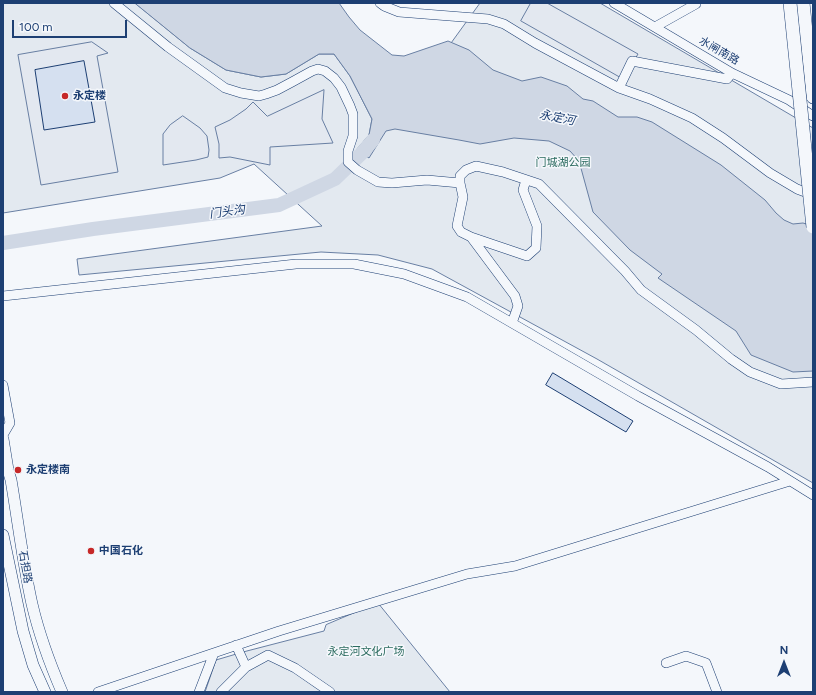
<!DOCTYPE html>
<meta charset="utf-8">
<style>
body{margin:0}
#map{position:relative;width:816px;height:695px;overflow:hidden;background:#f4f7fb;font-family:Figtree,sans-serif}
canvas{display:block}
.frame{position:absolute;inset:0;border:4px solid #1d3f73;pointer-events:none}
.north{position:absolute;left:764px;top:643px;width:40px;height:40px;-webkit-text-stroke:3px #f4f7fb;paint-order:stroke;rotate:0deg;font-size:11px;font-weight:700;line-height:16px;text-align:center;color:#1d3f73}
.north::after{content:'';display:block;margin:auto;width:14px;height:18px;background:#1d3f73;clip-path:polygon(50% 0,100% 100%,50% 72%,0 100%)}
.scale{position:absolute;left:12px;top:20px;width:115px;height:18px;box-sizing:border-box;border:2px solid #1d3f73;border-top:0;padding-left:5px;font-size:12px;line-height:14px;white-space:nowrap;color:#1d3f73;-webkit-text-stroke:3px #f4f7fb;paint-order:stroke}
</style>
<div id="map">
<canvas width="816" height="695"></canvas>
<div class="frame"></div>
<div class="north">N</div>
<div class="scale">100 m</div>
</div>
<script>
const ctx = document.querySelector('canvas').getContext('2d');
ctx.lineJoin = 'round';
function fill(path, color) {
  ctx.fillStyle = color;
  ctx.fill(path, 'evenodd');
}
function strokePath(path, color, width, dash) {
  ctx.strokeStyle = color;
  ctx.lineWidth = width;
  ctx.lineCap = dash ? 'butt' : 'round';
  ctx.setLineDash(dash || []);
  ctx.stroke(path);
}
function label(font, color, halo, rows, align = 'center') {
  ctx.font = font + ' Figtree,"Noto Sans SC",sans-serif';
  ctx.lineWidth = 3;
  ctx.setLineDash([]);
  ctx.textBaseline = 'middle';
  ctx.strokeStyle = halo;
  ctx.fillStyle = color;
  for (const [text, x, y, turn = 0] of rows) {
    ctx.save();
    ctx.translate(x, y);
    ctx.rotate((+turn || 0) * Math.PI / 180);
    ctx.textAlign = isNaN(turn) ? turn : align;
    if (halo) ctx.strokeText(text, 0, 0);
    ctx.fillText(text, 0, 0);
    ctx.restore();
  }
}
const green = new Path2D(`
 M 3,3 L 135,3 L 190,48 L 226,70 L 261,77 L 286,74 L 319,54 L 334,54 L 350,76 L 372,119 L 369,135 L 359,147 L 396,119 L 480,3 L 600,3 L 813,128 L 813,483 L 597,359 L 432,269 L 378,255 L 321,252 L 79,275 L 77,259 L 322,226 L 254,164 L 220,178 L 3,213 Z
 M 378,603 L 450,692 L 205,692 L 216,660 L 243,652 L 324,631 L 326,625 Z`);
fill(green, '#e3e9f0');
strokePath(green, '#687fa3', 1);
const parking = new Path2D(`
 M 531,3 L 547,3 L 638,54 L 623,79 L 521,21 Z
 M 92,42 L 108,53 L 97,56 L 118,172 L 41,185 L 18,55 Z
 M 324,90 L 322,119 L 333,143 L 270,147 L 270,165 L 230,157 L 219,158 L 219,144 L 215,127 L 230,120 L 246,109 L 253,102 L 267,116 Z
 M 183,116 L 200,128 L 207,136 L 209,150 L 208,157 L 196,160 L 163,165 L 163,134 L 170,125 Z`);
fill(parking, '#e3e8f0');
strokePath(parking, '#687fa3', 1);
const water = new Path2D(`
 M 135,3 L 339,3 L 349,17 L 360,30 L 392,55 L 404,56 L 448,41 L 469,50 L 493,70 L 522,81 L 541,77 L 567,86 L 583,99 L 593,101 L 618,117 L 637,117 L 652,122 L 721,165 L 765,200 L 776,213 L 784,220 L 793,224 L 803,223 L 813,226 L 813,371 L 793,372 L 751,355 L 736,331 L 658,278 L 662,274 L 630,250 L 593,212 L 579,161 L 570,151 L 549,141 L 514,138 L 480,144 L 459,140 L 395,129 L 386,131 L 369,158 L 362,153 L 357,149 L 369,135 L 372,119 L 350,76 L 334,54 L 319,54 L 286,74 L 261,77 L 226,70 L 190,48 Z`);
fill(water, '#cfd7e4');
strokePath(water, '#687fa3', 1);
strokePath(new Path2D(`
 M 3,243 L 93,229 L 279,205 L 335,179 L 361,154 L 373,140`), '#cfd7e4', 14);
const building = new Path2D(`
 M 84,61 L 95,122 L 44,130 L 35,70 Z
 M 553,373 L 633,421 L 626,432 L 546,385 Z`);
fill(building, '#d5e0f0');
strokePath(building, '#1d3f73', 1);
const minor = new Path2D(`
 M 114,3 L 168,47 L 225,88 L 241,93 L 259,96 L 266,94 L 277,90 L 292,82 L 312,71 L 318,69 L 325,71 L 334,78 L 341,87 L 350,106 L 353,114 L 353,136 L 348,151 L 348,162 L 357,170 L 378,182 L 392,183 L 427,180 L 460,183
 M 380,3 L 384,6 L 399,12 L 488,19 L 504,24 L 535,43 L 619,88 L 650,99 L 692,118 L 723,138 L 770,173 L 797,189 L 813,195
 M 614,3 L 732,73 L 789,100 L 813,116
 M 655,27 L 696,4 L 696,3
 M 619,88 L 632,61 L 727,79 L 732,73
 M 471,237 L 527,256 L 536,248 L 537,226 L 523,190 L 526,180
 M 3,296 L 296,264 L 354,264 L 404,274 L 467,297 L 638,396 L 768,467 L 813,495
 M 512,323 L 518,306 L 515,296 L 471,237 L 461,232 L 457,226 L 463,197 L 460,183 L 460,176 L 466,170 L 476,166 L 503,172 L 539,184 L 625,271 L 641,290 L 696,330 L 731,359 L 750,372 L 781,384 L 813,382
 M 3,385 L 10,423 L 3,435
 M 236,645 L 246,667
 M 666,663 L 686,656 L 706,663 L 717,692
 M 98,692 L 279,631 L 467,574 L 515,566 L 790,481
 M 199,692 L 214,653
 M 221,692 L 246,667 L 268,655 L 295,668 L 330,692`);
const major = new Path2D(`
 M 3,439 L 8,470 L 11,480 C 18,521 23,564 32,604 C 39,634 50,664 62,692
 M 3,535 L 23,631 L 33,665 L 45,692`);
const highway = new Path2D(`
 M 803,3 L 813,97`);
strokePath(minor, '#1d3f73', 10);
strokePath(major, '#1d3f73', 12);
strokePath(highway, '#1d3f73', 14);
strokePath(minor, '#f4f7fb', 9);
strokePath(major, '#f4f7fb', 11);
strokePath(highway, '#f4f7fb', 13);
const highwayBridge = new Path2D(`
 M 790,3 L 813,227`);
strokePath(highwayBridge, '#1d3f73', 14, []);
strokePath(highwayBridge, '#f4f7fb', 13);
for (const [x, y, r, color] of [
 [65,96,4,"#c62828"],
 [18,470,4,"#c62828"],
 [91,551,4,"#c62828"]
]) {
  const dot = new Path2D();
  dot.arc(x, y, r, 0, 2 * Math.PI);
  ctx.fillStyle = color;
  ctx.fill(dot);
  strokePath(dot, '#f4f7fb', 1.5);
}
label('11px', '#1d3f73', '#f4f7fb', [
 ["水闸南路",719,51,30],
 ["石担路",25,567,80]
]);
label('bold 11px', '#1d3f73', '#f4f7fb', [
 ["永定楼",73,96],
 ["永定楼南",26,470],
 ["中国石化",99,551]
], 'left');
label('11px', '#2c6c60', '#f4f7fb', [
 ["门城湖公园",563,163],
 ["永定河文化广场",366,652]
]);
label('italic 12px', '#1d3f73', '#f4f7fb', [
 ["永定河",557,118,11],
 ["门头沟",227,212,-8]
]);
</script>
